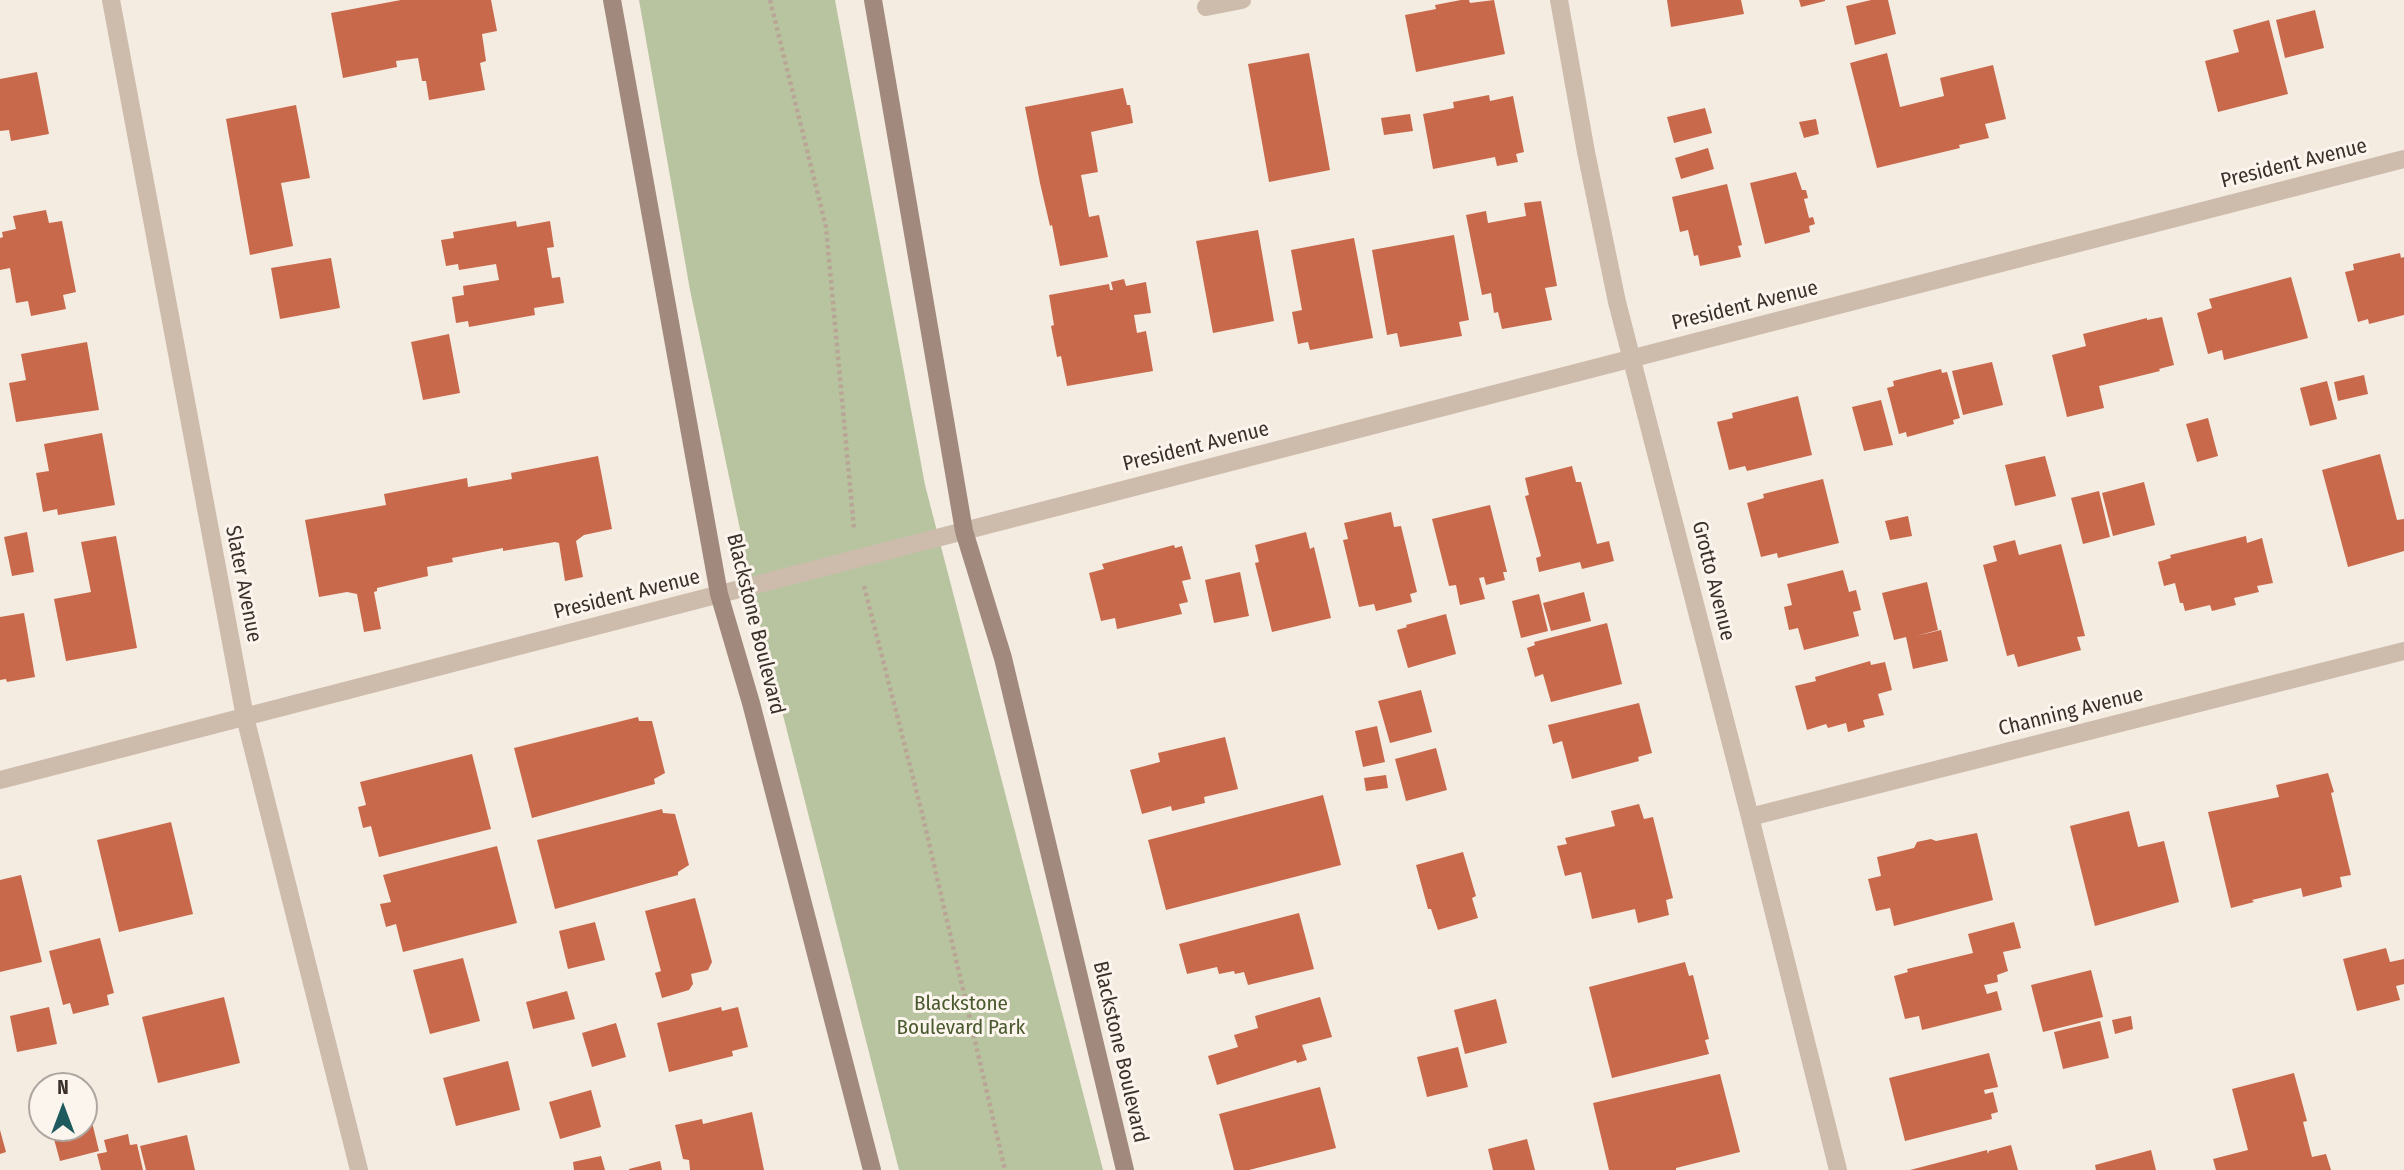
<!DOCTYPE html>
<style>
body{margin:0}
#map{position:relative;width:2404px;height:1170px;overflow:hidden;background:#f4ebe1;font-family:"Fira Sans Condensed",sans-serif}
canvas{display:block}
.north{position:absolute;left:28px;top:1072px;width:70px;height:70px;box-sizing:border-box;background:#fbf5ee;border:2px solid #aea6a0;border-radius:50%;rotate:0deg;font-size:19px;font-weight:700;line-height:28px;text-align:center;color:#3b302b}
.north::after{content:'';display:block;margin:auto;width:24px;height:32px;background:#1f5a5e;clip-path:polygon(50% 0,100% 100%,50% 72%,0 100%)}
</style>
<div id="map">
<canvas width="2404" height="1170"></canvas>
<div class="north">N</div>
</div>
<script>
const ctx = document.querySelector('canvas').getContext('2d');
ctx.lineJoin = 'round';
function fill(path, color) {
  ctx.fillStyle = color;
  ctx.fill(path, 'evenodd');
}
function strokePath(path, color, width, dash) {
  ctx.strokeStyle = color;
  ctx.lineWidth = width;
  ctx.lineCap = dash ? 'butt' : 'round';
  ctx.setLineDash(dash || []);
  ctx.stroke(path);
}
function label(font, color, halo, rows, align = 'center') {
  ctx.font = font + ' "Fira Sans Condensed",sans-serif';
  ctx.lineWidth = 6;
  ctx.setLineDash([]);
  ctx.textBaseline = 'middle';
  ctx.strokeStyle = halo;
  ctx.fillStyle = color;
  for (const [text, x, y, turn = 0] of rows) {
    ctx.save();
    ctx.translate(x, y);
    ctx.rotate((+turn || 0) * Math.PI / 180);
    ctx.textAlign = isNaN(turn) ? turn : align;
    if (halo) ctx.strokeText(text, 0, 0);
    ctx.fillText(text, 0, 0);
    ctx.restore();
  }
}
fill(new Path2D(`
 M 639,0 L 835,0 L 925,485 L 1103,1170 L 899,1170 L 760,625 L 690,290 Z`), '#b8c4a0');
fill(new Path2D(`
 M 401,0 L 491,0 L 497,31 L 482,34 L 486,61 L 480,63 L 485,90 L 429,100 L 426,81 L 422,81 L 418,58 L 396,61 L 397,67 L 343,78 L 331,13 Z
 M 1461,0 L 1469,0 L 1470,3 L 1494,0 L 1505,54 L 1416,72 L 1405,15 L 1436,9 L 1435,5 Z
 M 1667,0 L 1741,0 L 1744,14 L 1671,27 Z
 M 1799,0 L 1825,0 L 1825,1 L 1801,7 Z
 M 1871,0 L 1888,0 L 1896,34 L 1855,45 L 1846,6 Z
 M 2315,10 L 2324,48 L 2285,58 L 2276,20 Z
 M 2269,20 L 2288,94 L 2218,112 L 2205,61 L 2239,52 L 2233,30 Z
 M 1309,53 L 1330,170 L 1269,182 L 1248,64 Z
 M 1887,53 L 1900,107 L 1944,96 L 1940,78 L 1993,65 L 2006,119 L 1985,124 L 1989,138 L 1959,145 L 1960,148 L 1877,168 L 1850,63 Z
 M 37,72 L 49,134 L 11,141 L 9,130 L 0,131 L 0,79 Z
 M 1123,88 L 1127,105 L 1130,105 L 1133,123 L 1091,132 L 1098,172 L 1081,175 L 1089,217 L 1099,215 L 1108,257 L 1060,266 L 1052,225 L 1050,226 L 1040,183 L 1025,107 Z
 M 1489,95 L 1490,101 L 1513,96 L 1524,152 L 1516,154 L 1518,162 L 1497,166 L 1495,157 L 1433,169 L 1423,114 L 1454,108 L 1453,102 Z
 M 296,105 L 310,178 L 281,183 L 293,246 L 250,255 L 226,119 Z
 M 1705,108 L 1712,133 L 1674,143 L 1667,117 Z
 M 1410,114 L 1413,131 L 1384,135 L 1381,118 Z
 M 1816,119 L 1819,134 L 1804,138 L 1799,122 Z
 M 1708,148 L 1714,169 L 1681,179 L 1675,158 Z
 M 1796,172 L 1802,190 L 1806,190 L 1808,198 L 1804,199 L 1809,218 L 1813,217 L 1815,224 L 1809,226 L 1810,232 L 1765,244 L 1750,183 Z
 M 1727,184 L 1742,245 L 1738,246 L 1741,257 L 1700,266 L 1698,255 L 1694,256 L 1688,230 L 1680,232 L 1672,197 Z
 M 1541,201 L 1557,286 L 1545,288 L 1552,320 L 1502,329 L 1498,312 L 1494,313 L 1491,293 L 1482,295 L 1466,215 L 1486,211 L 1488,223 L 1526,216 L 1524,203 Z
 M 46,210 L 49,223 L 62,221 L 76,292 L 63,295 L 66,309 L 31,316 L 28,301 L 16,303 L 10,268 L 0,270 L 0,238 L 3,237 L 2,232 L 16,229 L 13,216 Z
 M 516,221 L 517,227 L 550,221 L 554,247 L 547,248 L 552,278 L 560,277 L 564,303 L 534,308 L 535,315 L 469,327 L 468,321 L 456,323 L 452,297 L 464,295 L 463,286 L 499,280 L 496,264 L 459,270 L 458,264 L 446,266 L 441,240 L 454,238 L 453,232 Z
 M 1258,230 L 1274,321 L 1213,333 L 1196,241 Z
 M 1454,235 L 1469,320 L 1459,322 L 1462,336 L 1400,347 L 1397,333 L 1387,335 L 1372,250 Z
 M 1354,238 L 1373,338 L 1310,350 L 1308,342 L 1298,344 L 1292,312 L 1302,310 L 1291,250 Z
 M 2400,253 L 2401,258 L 2404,257 L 2404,315 L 2369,324 L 2368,319 L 2358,322 L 2345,272 L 2354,270 L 2353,264 Z
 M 331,258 L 340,308 L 280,319 L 271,268 Z
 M 2291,277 L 2308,338 L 2224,360 L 2222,350 L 2208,354 L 2197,313 L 2212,308 L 2209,299 Z
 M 1124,279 L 1126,286 L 1146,282 L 1151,313 L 1134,315 L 1137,333 L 1146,331 L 1153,371 L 1067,386 L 1061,356 L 1057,357 L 1051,326 L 1054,325 L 1049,295 L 1109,284 L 1110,290 L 1113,290 L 1111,282 Z
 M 2162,317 L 2174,365 L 2159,369 L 2160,371 L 2099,386 L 2104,408 L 2067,417 L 2052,355 L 2086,346 L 2083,334 L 2147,318 L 2147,320 Z
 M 449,334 L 460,393 L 423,400 L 411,342 Z
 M 87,342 L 99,410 L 16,422 L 9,383 L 26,380 L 21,354 Z
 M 1992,362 L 2003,405 L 1963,415 L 1952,371 Z
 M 1941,369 L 1942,373 L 1947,372 L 1960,418 L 1953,420 L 1954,424 L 1907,437 L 1906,432 L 1899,434 L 1887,388 L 1894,386 L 1893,381 Z
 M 2364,375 L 2368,394 L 2338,401 L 2334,382 Z
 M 2327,381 L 2337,419 L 2310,426 L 2300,388 Z
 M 1798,396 L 1812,455 L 1747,471 L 1745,466 L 1729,470 L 1717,422 L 1733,418 L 1732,413 Z
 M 1881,400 L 1893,445 L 1864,451 L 1852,407 Z
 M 2208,418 L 2218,456 L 2197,462 L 2186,424 Z
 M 102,433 L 115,505 L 58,515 L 57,509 L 43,512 L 36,473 L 49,471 L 44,444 Z
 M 2380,454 L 2397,520 L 2404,519 L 2404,551 L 2348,567 L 2322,470 Z
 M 598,456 L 612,529 L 584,535 L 576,541 L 583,577 L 565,581 L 559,543 L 555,542 L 503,551 L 503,548 L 452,558 L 453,562 L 427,567 L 428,576 L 377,588 L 377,591 L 374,592 L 381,629 L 364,632 L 357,594 L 347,592 L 319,597 L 305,520 L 386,505 L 384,494 L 467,478 L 468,487 L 512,479 L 511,473 Z
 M 2045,456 L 2056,496 L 2015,506 L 2005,465 Z
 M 1572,466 L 1576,482 L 1581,482 L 1597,544 L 1609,541 L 1614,561 L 1582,569 L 1580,562 L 1539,572 L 1536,558 L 1541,556 L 1525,496 L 1529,495 L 1525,478 Z
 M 1823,479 L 1839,543 L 1778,558 L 1777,553 L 1761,557 L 1747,503 L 1764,498 L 1763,494 Z
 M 2144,482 L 2155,525 L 2113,536 L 2102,493 Z
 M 2099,491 L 2110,537 L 2083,544 L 2071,498 Z
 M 1490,505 L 1507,572 L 1503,572 L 1505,580 L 1486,585 L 1484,577 L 1479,578 L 1485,599 L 1460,605 L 1456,585 L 1449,586 L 1432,519 Z
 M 1391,512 L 1394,527 L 1401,526 L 1417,592 L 1410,594 L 1412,602 L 1376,611 L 1374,604 L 1359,607 L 1343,540 L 1348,539 L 1344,523 Z
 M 1908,516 L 1912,536 L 1890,540 L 1885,521 Z
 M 27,532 L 34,572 L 12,576 L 4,537 Z
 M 1306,532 L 1310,549 L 1314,547 L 1331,618 L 1272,632 L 1255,563 L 1259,562 L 1255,545 Z
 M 116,536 L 137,648 L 66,661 L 54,599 L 91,592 L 81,542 Z
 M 2246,536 L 2247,543 L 2262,538 L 2273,583 L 2257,586 L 2259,592 L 2234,598 L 2236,605 L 2212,611 L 2210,605 L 2185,611 L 2183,603 L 2180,603 L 2175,583 L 2164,586 L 2158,562 L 2171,558 L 2170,555 Z
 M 2015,540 L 2019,555 L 2061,544 L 2085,636 L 2077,637 L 2081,650 L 2018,667 L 2014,654 L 2007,656 L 1983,565 L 1997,561 L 1993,546 Z
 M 1174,545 L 1175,548 L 1182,546 L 1191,579 L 1182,581 L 1188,602 L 1179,604 L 1182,614 L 1117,629 L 1115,618 L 1101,621 L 1089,573 L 1104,569 L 1102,564 Z
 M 1843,570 L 1849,592 L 1856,590 L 1861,610 L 1853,612 L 1859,636 L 1804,650 L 1798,628 L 1789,630 L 1784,607 L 1792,605 L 1787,584 Z
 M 1240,572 L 1249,616 L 1214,623 L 1205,580 Z
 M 1927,582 L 1938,630 L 1916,636 L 1941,630 L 1948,661 L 1913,669 L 1906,637 L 1894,640 L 1882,593 Z
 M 1584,592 L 1591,621 L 1551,631 L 1543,603 Z
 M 1539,594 L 1548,631 L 1521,638 L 1512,601 Z
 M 24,613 L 35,677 L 7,682 L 6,679 L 0,680 L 0,617 Z
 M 1446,614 L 1456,654 L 1408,668 L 1397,630 L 1407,627 L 1406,625 Z
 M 1607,623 L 1622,684 L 1551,702 L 1543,674 L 1535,677 L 1527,648 L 1535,645 L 1534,642 Z
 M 1870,661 L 1871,665 L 1885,662 L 1892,690 L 1878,694 L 1884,715 L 1863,720 L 1865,727 L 1848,732 L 1846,723 L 1828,728 L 1826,724 L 1807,730 L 1795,686 L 1816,681 L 1815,677 Z
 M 1421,690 L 1432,732 L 1390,743 L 1378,701 Z
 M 1639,703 L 1652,753 L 1638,757 L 1639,761 L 1572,779 L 1562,741 L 1553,744 L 1548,725 Z
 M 638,717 L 639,721 L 652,721 L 665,773 L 654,779 L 655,784 L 532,818 L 514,748 Z
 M 1377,726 L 1385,762 L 1363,767 L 1355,731 Z
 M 1225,737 L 1238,789 L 1204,797 L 1205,803 L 1172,811 L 1171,806 L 1142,814 L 1130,770 L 1160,762 L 1158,753 Z
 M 1436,748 L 1447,790 L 1406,801 L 1395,759 Z
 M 472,754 L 491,829 L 379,857 L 371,826 L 363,828 L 358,807 L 366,805 L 360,782 Z
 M 2328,773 L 2334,792 L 2331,793 L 2351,875 L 2340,877 L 2342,887 L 2303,897 L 2301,888 L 2252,900 L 2254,902 L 2231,908 L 2208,812 L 2279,797 L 2276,785 Z
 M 1386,775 L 1388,788 L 1366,791 L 1364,778 Z
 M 1323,795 L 1341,865 L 1166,910 L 1148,840 Z
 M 1639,804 L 1644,819 L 1653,817 L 1673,898 L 1666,900 L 1669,915 L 1638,923 L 1635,909 L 1592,919 L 1581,872 L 1565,876 L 1557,846 L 1567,844 L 1565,838 L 1615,826 L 1611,811 Z
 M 662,809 L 663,813 L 675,814 L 689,865 L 678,872 L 678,875 L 555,909 L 537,840 Z
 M 2129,811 L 2138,847 L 2164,841 L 2179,902 L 2095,926 L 2070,826 Z
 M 171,822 L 193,914 L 119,932 L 97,840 Z
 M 1977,833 L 1993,900 L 1894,926 L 1890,908 L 1876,911 L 1868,879 L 1881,876 L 1877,857 L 1914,848 L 1917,842 L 1931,839 L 1936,841 Z
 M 497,846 L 517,923 L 403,952 L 396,924 L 386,927 L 380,904 L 391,902 L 383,875 Z
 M 1463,852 L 1476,896 L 1472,898 L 1478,918 L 1438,930 L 1431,909 L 1428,909 L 1416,865 Z
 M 21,875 L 42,962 L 0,972 L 0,880 Z
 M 695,898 L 712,962 L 708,970 L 691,974 L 693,984 L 689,990 L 662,998 L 655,973 L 661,971 L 645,911 Z
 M 1299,913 L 1314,969 L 1248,985 L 1244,972 L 1235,974 L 1234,971 L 1219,974 L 1217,967 L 1187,974 L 1179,944 Z
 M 595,922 L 605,960 L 568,969 L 559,931 Z
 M 2014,922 L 2021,948 L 2003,952 L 2008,971 L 1997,975 L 1998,982 L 1984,985 L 1987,994 L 1997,991 L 2002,1010 L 1922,1030 L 1919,1016 L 1905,1019 L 1894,976 L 1908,972 L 1907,969 L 1973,953 L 1968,934 Z
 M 100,938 L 114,993 L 107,995 L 109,1005 L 73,1014 L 70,1003 L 63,1005 L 49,951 Z
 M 2386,948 L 2390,962 L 2404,959 L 2404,984 L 2396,986 L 2400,1000 L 2357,1011 L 2343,959 Z
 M 463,958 L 480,1021 L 430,1034 L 413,970 Z
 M 1685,962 L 1689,976 L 1693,975 L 1709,1039 L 1705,1040 L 1709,1054 L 1612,1078 L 1589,987 Z
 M 2091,970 L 2103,1017 L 2043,1032 L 2031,985 Z
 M 567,991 L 575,1019 L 533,1029 L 526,1002 Z
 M 224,997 L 240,1063 L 158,1083 L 142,1017 Z
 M 1320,997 L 1332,1037 L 1302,1045 L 1307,1060 L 1297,1063 L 1296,1060 L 1217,1085 L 1208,1056 L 1238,1047 L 1234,1035 L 1258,1028 L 1255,1016 Z
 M 1496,999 L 1507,1043 L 1465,1054 L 1454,1010 Z
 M 49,1007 L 57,1044 L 17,1052 L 10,1016 Z
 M 721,1007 L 722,1011 L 738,1007 L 748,1047 L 732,1051 L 733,1056 L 669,1072 L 657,1023 Z
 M 2131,1016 L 2133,1029 L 2115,1034 L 2112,1020 Z
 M 2100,1021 L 2109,1058 L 2063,1069 L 2054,1032 Z
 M 616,1023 L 626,1057 L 592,1067 L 582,1033 Z
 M 1458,1047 L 1468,1087 L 1427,1097 L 1417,1057 Z
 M 1989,1053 L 1998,1087 L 1984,1090 L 1985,1094 L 1993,1092 L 1998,1112 L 1991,1114 L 1992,1119 L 1905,1141 L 1889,1078 Z
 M 508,1061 L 520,1110 L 456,1126 L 443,1078 Z
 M 2294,1073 L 2307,1121 L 2303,1122 L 2312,1157 L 2326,1154 L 2331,1170 L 2216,1170 L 2213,1159 L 2248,1150 L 2232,1089 Z
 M 1720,1074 L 1740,1152 L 1676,1168 L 1676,1170 L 1609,1170 L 1593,1103 Z
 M 1320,1087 L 1336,1148 L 1249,1170 L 1234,1170 L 1219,1114 Z
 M 591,1090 L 601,1127 L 560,1139 L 549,1102 Z
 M 752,1112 L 764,1170 L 690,1170 L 689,1160 L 683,1159 L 675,1125 L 702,1119 L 703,1124 Z
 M 90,1114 L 99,1151 L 60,1161 L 51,1128 L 84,1128 L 84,1115 Z
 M 0,1130 L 6,1152 L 0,1154 Z
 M 128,1134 L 130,1145 L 137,1144 L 143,1170 L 101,1170 L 97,1154 L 107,1152 L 104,1140 Z
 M 187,1135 L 195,1170 L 146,1170 L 140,1146 Z
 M 1527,1139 L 1535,1170 L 1493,1170 L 1488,1149 Z
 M 2011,1145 L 2018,1170 L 1910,1170 L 1987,1150 L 1988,1154 L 1989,1151 Z
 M 2151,1150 L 2156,1170 L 2096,1170 L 2095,1165 Z
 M 601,1156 L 605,1170 L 574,1170 L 573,1162 Z
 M 660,1161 L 662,1170 L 629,1170 L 629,1169 Z`), '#c8694b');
strokePath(new Path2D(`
 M 770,0 L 826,227 L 854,529
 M 864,586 L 922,813 L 1005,1170`), '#b9a596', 4.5, [3.5, 3.5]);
strokePath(new Path2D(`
 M 111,0 L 245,717 L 359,1170
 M 1559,0 L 1586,152 L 1617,302 L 1750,817 L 1838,1170
 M 1206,7 L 1242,0
 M 0,780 L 2404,159
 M 1750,817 L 2404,651`), '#cdbbac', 18);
strokePath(new Path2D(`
 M 612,0 L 719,594 L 751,703 L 872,1170
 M 873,0 L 964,531 L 1003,658 L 1125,1170`), '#a18a7d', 18);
label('21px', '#3b302b', '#fbf5ee', [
 ["President Avenue",2294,164,-14],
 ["President Avenue",1745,306,-14],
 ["President Avenue",1196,447,-14],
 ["Grotto Avenue",1713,581,76],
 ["Slater Avenue",243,584,79],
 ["President Avenue",627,595,-14],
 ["Blackstone Boulevard",755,624,76],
 ["Channing Avenue",2071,712,-14],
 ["Blackstone Boulevard",1120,1052,77]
]);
label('21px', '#4a5a2e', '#fbf5ee', [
 ["Blackstone",961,1004],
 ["Boulevard Park",961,1028]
]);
</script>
